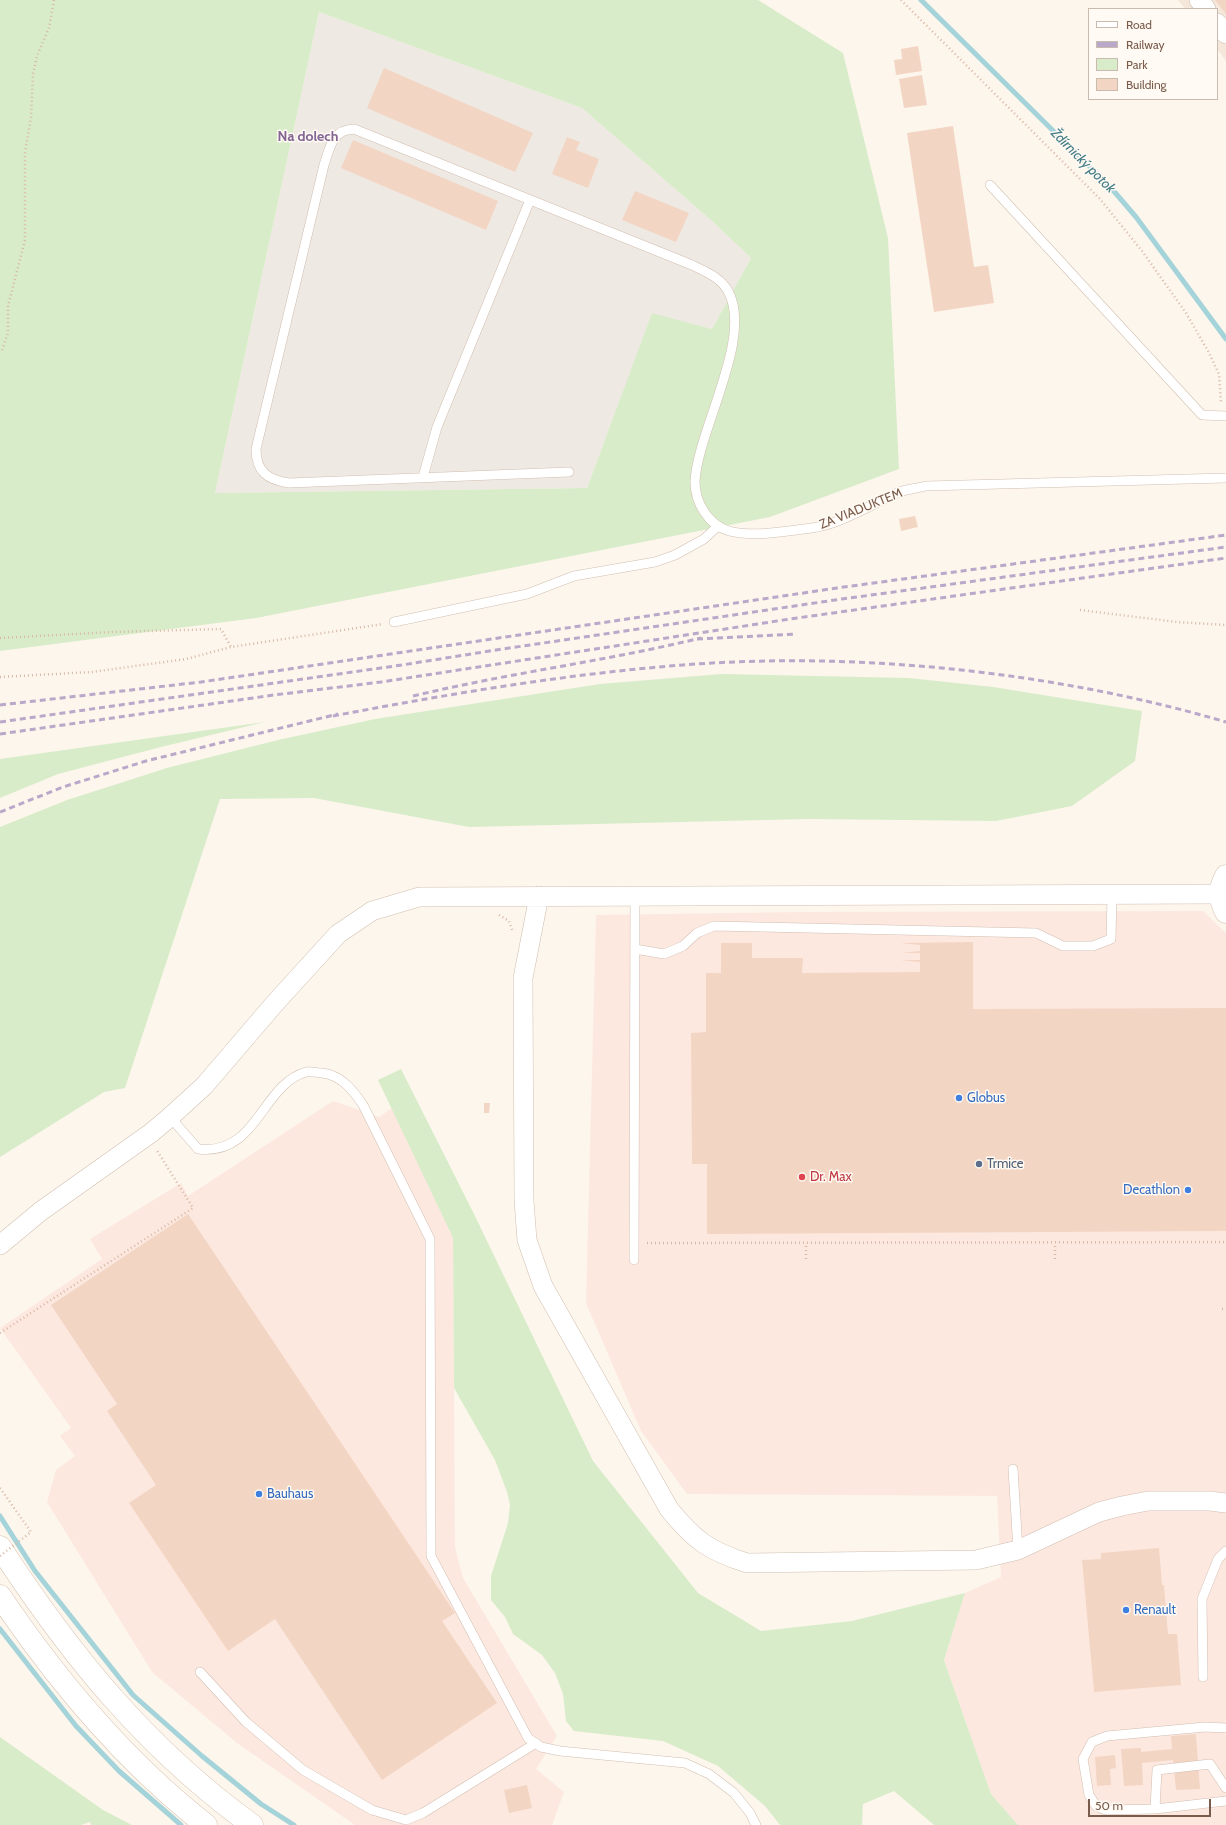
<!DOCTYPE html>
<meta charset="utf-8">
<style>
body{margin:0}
#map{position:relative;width:1226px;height:1825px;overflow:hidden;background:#fdf6ec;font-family:Cabin,sans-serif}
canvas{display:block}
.legend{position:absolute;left:1088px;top:8px;width:130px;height:92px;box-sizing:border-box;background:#fffaf3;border:1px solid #cabbb1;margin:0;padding:5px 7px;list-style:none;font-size:12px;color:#7a5c4d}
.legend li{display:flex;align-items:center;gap:8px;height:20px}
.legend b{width:20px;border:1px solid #cabbb1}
.scale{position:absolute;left:1088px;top:1799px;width:123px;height:18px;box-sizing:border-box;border:2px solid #7a5c4d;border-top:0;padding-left:5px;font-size:12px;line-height:14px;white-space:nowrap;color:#7a5c4d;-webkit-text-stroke:3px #fffaf3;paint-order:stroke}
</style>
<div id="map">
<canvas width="1226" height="1825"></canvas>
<ul class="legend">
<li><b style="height:5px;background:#fff"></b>Road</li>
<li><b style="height:5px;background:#b9a8c9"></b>Railway</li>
<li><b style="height:11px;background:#d8ecc9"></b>Park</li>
<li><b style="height:11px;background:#f3d5c3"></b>Building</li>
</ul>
<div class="scale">50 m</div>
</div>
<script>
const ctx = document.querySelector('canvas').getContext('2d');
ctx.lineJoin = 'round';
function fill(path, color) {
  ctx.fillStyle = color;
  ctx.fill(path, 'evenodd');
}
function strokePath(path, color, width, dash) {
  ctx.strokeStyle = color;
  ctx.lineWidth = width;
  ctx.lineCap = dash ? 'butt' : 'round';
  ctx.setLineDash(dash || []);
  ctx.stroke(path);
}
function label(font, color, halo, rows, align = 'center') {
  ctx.font = font + ' Cabin,sans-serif';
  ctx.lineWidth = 3;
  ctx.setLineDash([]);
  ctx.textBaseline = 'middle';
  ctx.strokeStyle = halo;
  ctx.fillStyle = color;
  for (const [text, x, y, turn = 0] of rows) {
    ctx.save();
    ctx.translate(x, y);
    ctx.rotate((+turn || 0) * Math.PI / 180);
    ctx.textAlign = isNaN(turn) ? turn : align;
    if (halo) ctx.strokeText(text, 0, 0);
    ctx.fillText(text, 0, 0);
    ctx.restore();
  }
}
fill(new Path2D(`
 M 1178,0 L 1226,0 L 1226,61 L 1217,49 L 1217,9 L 1185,9 Z`), '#f5e8da');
fill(new Path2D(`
 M 1203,911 L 1226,933 L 1226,1825 L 1018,1825 L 991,1794 L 944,1660 L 965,1593 L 1001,1577 L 997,1496 L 687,1494 L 641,1431 L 586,1303 L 596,915 L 799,912 Z
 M 333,1101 L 379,1117 L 392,1108 L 453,1238 L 455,1547 L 463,1578 L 557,1736 L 536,1769 L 564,1792 L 552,1825 L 355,1825 L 237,1743 L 152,1672 L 47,1502 L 56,1470 L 75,1456 L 60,1436 L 71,1428 L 0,1328 L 102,1259 L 90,1239 L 181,1183 L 188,1196 Z`), '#fde8e0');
fill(new Path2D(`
 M 319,12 L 582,108 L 712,221 L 751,258 L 712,329 L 652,314 L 587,488 L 215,493 Z`), '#efe9e4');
fill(new Path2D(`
 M 0,0 L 758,0 L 843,53 L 888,238 L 899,469 L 770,517 L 256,618 L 0,651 ZM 319,12 L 582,108 L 712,221 L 751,258 L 712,329 L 652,313 L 587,488 L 215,493 Z
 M 722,674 L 909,678 L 993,687 L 1142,711 L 1135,761 L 1072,806 L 996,821 L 809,819 L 469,827 L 314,798 L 220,799 L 125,1088 L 104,1092 L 0,1157 L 0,827 L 67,800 L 167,768 L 278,740 L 375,719 L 600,684 Z
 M 265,722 L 161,747 L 58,774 L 0,798 L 0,759 Z
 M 401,1069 L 474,1214 L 593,1461 L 698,1593 L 761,1631 L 852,1621 L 965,1593 L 944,1660 L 991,1794 L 1018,1825 L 934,1825 L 894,1791 L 863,1804 L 862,1825 L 780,1825 L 765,1806 L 718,1766 L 663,1741 L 574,1731 L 566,1721 L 563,1694 L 555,1673 L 542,1655 L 513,1634 L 505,1617 L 491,1600 L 491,1576 L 508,1523 L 510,1505 L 507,1492 L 495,1460 L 454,1388 L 453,1238 L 378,1080 Z
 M 0,1737 L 103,1810 L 132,1825 L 91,1825 L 90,1822 L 81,1825 L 0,1825 Z`), '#d8ecc9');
strokePath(new Path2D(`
 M 921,0 L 1112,189 L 1136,217 L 1226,339
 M 0,1516 L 35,1571 L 133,1695 L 202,1756 L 261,1804 L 294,1825
 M 0,1629 L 76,1726 L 119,1771 L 181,1825`), '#a5d3da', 5);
fill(new Path2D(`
 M 1215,0 L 1226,0 L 1226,14 Z
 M 918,46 L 922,71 L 896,75 L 894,60 L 902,59 L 901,49 Z
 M 384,68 L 533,133 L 515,172 L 367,108 Z
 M 922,75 L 927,105 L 904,108 L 899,79 Z
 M 953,126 L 974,267 L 988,265 L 994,303 L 934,312 L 907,133 Z
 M 567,137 L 580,142 L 576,150 L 599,159 L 588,188 L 552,174 Z
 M 353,140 L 498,201 L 486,230 L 341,168 Z
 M 635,191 L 689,213 L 676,242 L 622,220 Z
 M 915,516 L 918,527 L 901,531 L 899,519 Z
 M 973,942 L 973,1009 L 1226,1008 L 1226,1231 L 707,1234 L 707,1164 L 692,1164 L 691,1033 L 706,1032 L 706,973 L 721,973 L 721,943 L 752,943 L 752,958 L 803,958 L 802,973 L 920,972 L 920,962 L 900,960 L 920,960 L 920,953 L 901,953 L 920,951 L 920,945 L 900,943 Z
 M 484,1103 L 490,1103 L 489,1113 L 484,1113 Z
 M 188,1214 L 455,1613 L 442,1621 L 497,1703 L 382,1780 L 275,1619 L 228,1651 L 129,1503 L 156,1485 L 107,1411 L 117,1404 L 51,1305 Z
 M 1159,1548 L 1162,1585 L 1164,1585 L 1168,1634 L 1177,1634 L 1181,1685 L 1094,1692 L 1082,1560 L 1101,1559 L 1101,1553 Z
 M 1196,1734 L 1200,1789 L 1176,1790 L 1173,1760 L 1142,1763 L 1143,1785 L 1124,1786 L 1121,1749 L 1141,1748 L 1141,1752 L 1172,1749 L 1171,1736 Z
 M 1115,1755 L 1116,1768 L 1110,1769 L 1111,1785 L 1097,1786 L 1095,1757 Z
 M 527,1785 L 532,1808 L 509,1813 L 504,1790 Z`), '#f3d5c3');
const service = new Path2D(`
 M 990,185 L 1202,415 L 1226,416
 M 569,472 L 289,483 C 268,480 256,472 256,449 L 324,165 C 330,147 332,130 354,129 L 692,265 C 706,272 720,277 728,291 C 754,338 697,431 695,482 C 695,502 708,525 729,531 C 753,537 780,532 804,529 C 832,527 856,513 881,501 C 888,498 895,493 902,491 C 910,489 918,488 926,486 L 1226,478
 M 423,477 L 437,427 L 530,200
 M 394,622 L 527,594 L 574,576 L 655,562 L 675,555 L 704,539 L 718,526
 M 635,949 L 664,954 L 683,946 L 697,933 L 714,926 L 1036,933 L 1063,946 L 1093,946 L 1111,939 L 1112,895
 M 170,1117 L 198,1149 C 258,1156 261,1085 306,1072 C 311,1071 317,1073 322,1073 C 341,1075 353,1090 363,1105 L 430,1239 L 431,1556 L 528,1738 L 541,1747 L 560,1751 L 685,1763 L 709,1774 L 734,1793 L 750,1813 L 756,1825
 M 634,1260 L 635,897
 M 1013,1469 L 1018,1550
 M 200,1672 L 246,1722 L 303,1770 L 372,1810 L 406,1820 L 423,1813 L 536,1743
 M 1203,1677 L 1202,1599 L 1218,1559 L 1226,1551
 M 1226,1728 L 1205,1727 L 1107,1736 L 1092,1742 L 1083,1759 L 1089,1795 L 1096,1806 L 1106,1810 L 1155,1809 L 1226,1801
 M 1155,1809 L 1157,1770 L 1210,1764 L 1226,1788`);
const minor = new Path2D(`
 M 1199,0 L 1206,9
 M 1217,23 L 1226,34
 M 539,896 L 523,978 L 524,1201 L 527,1240 L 543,1286 L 669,1509 C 694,1540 709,1551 747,1563 L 976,1560 L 1018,1550 L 1099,1512 L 1122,1506 L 1148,1501 L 1210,1501 L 1226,1503
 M 0,1245 L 41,1211 L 151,1133 L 170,1117 L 204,1086 L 276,1002 L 338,934 L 372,911 L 419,897 L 1220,894`);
const secondary = new Path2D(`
 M 1226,876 C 1219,889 1219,899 1226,912
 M 0,1547 C 71,1656 146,1748 252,1825
 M 0,1596 C 58,1682 124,1761 206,1825`);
strokePath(service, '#d1beb0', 10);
strokePath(minor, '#d1beb0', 20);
strokePath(secondary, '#d6c0b0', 23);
strokePath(new Path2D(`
 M 901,0 L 1100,199 L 1142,251 L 1186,313 L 1208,351 L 1219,374 L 1221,403
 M 2,350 L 8,333 L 8,306 L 25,240 L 25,152 L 31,118 L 33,74 L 37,56 L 49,28 L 54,0
 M 1080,610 L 1177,622 L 1226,625
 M 0,638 L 112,632 L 221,629 L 231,647
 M 0,677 L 92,672 L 186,659 L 231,647 L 383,624
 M 499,915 L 509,921 L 513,932
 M 647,1243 L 1226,1242
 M 806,1259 L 806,1243
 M 1055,1259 L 1055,1243
 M 1222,1309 L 1226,1309
 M 0,1333 L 193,1208 L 156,1149`), '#d9b8a5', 2.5, [1, 3]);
strokePath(service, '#fff', 9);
strokePath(minor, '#fff', 19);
strokePath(secondary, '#fff', 22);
strokePath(new Path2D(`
 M 697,639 L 797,634
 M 413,696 C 509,673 606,661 701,638
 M 0,705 L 201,682 L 837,588 L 1226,535
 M 333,716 C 449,694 566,674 683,665 C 859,651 1056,672 1226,722
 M 0,722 L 402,665 L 496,650 L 842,599 L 1226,547
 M 0,734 L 274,695 L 381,682 L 790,619 L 1226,558
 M 0,812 L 63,787 L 146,761 L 338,714`), '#b9a8c9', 3, [6, 4]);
strokePath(new Path2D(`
 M 0,1488 L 31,1532 L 0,1556`), '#d9b8a5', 2.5, [1, 3]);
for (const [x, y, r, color] of [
 [959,1098,4,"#3f7fe0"],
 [979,1164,4,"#5c6f8a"],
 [802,1177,4,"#e0444e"],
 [1188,1190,4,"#3f7fe0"],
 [259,1494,4,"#3f7fe0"],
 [1126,1610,4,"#3f7fe0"]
]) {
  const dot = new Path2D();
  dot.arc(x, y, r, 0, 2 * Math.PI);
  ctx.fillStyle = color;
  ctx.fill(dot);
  strokePath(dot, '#fffaf3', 1.5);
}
label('13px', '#7a5c4d', '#fffaf3', [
 ["ZA VIADUKTEM",861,509,-22]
]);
label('13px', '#366cbe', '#fffaf3', [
 ["Globus",967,1098],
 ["Decathlon",1180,1190,"right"],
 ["Bauhaus",267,1494],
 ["Renault",1134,1610]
], 'left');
label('13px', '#4e5e75', '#fffaf3', [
 ["Trmice",987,1164]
], 'left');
label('13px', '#be3a42', '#fffaf3', [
 ["Dr. Max",810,1177]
], 'left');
label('bold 14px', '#846695', '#fffaf3', [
 ["Na dolech",308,137]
]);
label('italic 14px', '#437c86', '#fffaf3', [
 ["Ždírnický potok",1083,161,45]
]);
</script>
